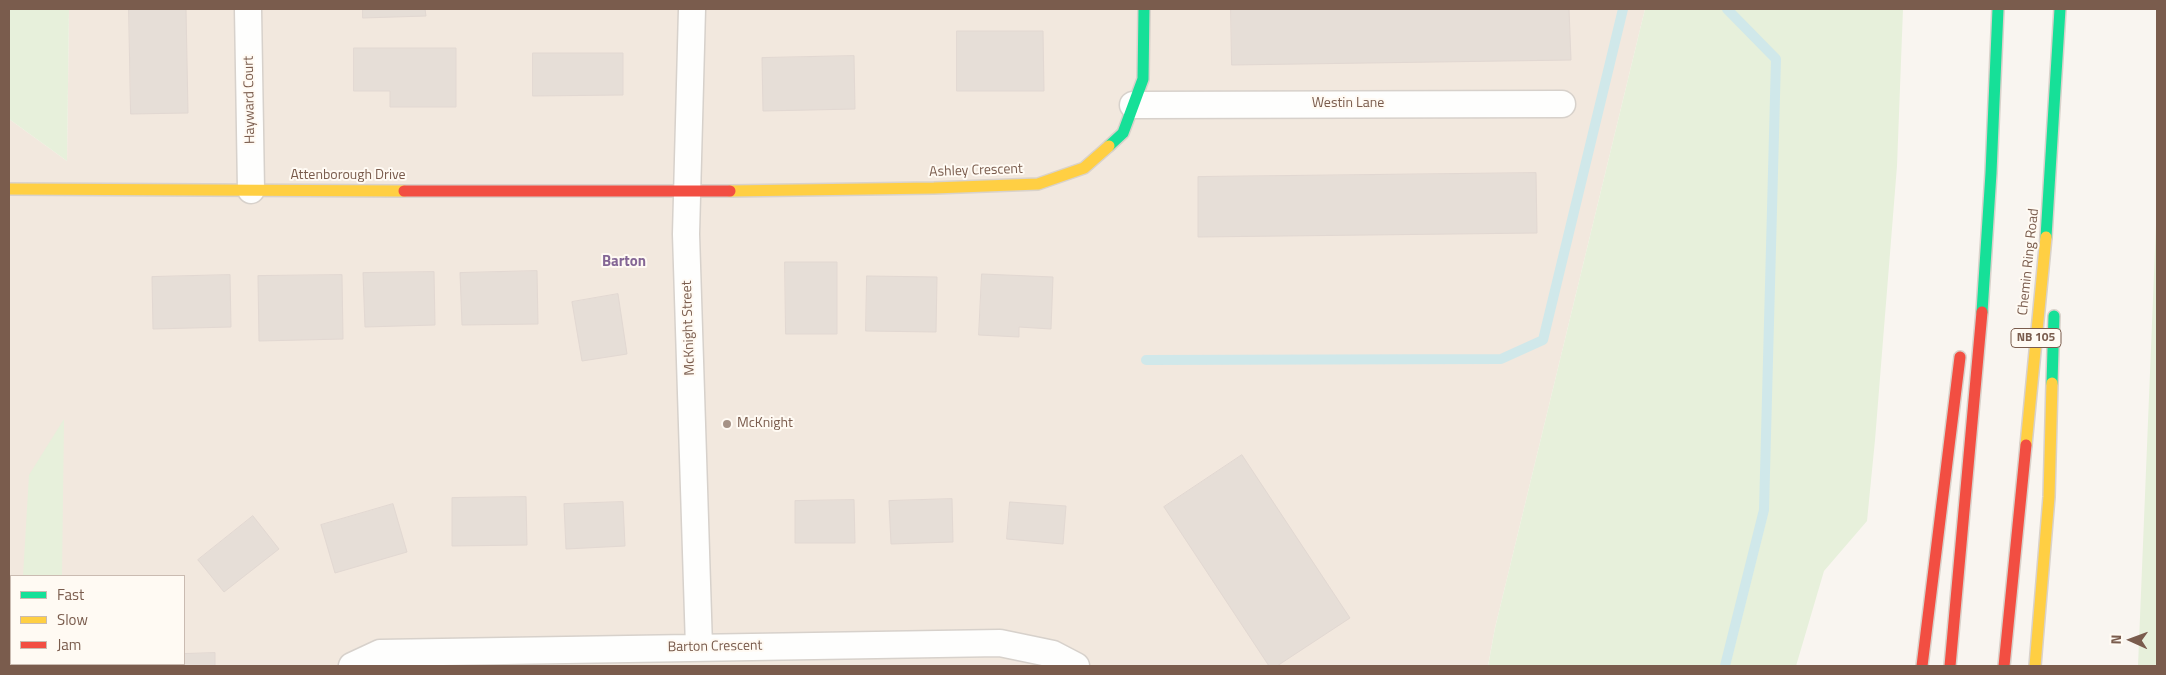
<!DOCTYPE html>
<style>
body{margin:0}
#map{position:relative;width:2166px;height:675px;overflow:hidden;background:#f9f5f0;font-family:"Titillium Web",sans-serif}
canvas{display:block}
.frame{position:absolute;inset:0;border:10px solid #7a5c4d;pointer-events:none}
.legend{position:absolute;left:10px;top:575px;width:175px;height:90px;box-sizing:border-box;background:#fffaf3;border:1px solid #cabbb1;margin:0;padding:6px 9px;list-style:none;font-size:15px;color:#7a5c4d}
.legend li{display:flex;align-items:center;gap:10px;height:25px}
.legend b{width:25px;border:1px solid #cabbb1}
.north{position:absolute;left:2106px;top:615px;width:50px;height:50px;-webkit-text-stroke:4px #fffaf3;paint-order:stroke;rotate:272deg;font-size:14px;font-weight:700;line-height:20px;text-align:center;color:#7a5c4d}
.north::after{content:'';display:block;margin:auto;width:18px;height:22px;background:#7a5c4d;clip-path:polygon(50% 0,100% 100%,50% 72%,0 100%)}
</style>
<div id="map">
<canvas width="2166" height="675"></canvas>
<div class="frame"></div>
<ul class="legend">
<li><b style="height:6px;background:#16e098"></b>Fast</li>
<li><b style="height:6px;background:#ffcf43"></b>Slow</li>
<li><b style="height:6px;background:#f24e42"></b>Jam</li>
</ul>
<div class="north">N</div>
</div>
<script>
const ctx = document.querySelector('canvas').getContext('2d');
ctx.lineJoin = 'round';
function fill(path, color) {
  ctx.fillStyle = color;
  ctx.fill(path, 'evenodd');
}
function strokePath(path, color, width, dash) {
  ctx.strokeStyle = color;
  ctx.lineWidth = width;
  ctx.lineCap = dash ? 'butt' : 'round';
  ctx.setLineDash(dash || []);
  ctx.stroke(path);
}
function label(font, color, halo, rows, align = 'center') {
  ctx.font = font + ' "Titillium Web",sans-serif';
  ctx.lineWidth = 4;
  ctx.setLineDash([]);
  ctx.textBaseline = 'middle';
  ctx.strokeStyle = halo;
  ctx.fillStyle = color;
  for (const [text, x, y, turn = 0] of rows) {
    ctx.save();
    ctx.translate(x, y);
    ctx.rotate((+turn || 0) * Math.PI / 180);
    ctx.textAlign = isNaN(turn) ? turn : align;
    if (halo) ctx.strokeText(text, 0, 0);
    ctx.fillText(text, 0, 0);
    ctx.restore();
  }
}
fill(new Path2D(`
 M 69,9 L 1645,9 L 1495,628 L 1488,666 L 9,666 L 9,119 L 67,161 ZM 11,576 L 184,576 L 184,664 L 11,664 Z`), '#f2e8de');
fill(new Path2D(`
 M 9,9 L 69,9 L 67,161 L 9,119 Z
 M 1645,9 L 1903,9 L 1897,166 L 1875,440 L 1867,521 L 1824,571 L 1796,666 L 1488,666 L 1495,628 Z
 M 2157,201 L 2157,666 L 2138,666 Z
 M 64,419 L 62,576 L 23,576 L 29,475 Z`), '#e7f0db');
strokePath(new Path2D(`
 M 1146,360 L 1501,359 L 1543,340 L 1623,9
 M 1725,666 L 1764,510 L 1776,59 L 1727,9`), '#d0e8ea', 10);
const building = new Path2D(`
 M 129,9 L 186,9 L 188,113 L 131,114 Z
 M 363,9 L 425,9 L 426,16 L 363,18 Z
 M 1231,9 L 1569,9 L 1571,60 L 1232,65 Z
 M 957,31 L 1043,31 L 1044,91 L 957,91 Z
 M 354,48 L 456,48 L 456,107 L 390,107 L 390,91 L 354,91 Z
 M 533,53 L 623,53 L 623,95 L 533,96 Z
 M 854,56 L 855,109 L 763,111 L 762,58 Z
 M 1536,173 L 1537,233 L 1198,237 L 1198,177 Z
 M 785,262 L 837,262 L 837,334 L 786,334 Z
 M 537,271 L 538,324 L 462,325 L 460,273 Z
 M 434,272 L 435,325 L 365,327 L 363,273 Z
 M 982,274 L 1053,277 L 1051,329 L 1019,327 L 1019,337 L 979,335 Z
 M 230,275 L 231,327 L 153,329 L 152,277 Z
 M 342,275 L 343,339 L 259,341 L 258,276 Z
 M 867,276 L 937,277 L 936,332 L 866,331 Z
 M 618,294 L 627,354 L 582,361 L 572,302 Z
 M 1242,455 L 1350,618 L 1277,666 L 1269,666 L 1164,507 Z
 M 526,497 L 527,545 L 452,546 L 452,498 Z
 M 952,499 L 953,542 L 891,544 L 889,501 Z
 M 854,500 L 855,543 L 795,543 L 795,501 Z
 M 623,502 L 625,546 L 566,549 L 564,504 Z
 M 1010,502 L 1066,506 L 1063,544 L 1007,539 Z
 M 393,504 L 407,552 L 335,573 L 321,525 Z
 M 253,516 L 279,549 L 224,592 L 198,560 Z
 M 215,653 L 215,666 L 171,666 L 171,664 L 184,664 L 184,654 Z`);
fill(building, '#e6ded7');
strokePath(building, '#e2d8d2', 1);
const street = new Path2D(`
 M 248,9 L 251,190
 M 692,9 L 686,234 L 699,647
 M 1133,105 L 1562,104
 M 352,666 L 380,653 L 1000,643 L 1053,654 L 1076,666`);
const fast = new Path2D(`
 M 1109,146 L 1123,133 L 1143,79 L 1144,9
 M 2046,237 L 2060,9
 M 1982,312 L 1991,173 L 1998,9
 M 2052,383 L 2054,316`);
const slow = new Path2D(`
 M 9,189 L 404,191
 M 730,191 L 934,188 L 1038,184 L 1084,168 L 1109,146
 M 2026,445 L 2046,237
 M 2035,666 L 2049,497 L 2052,383`);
const jam = new Path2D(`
 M 404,191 L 730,191
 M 1922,666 L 1960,357
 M 1950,666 L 1982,312
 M 2004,666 L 2026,445`);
strokePath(street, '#d7d1cb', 29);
strokePath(fast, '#d9d2cb', 14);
strokePath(slow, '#d9d2cb', 14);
strokePath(jam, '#d9d2cb', 14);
strokePath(street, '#fefefd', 26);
strokePath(fast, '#16e098', 11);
strokePath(slow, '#ffcf43', 11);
strokePath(jam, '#f24e42', 11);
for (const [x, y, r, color] of [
 [727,424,5,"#a69286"]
]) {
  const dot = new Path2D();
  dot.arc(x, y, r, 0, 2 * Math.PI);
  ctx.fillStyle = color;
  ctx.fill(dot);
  strokePath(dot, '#fffaf3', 2);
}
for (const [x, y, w] of [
 [2036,338,50]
]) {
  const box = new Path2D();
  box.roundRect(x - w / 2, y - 9.5, w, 19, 4);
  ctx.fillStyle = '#fffaf3';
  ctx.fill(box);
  strokePath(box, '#7a5c4d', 1);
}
label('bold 12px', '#7a5c4d', null, [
 ["NB 105",2036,338]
]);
label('14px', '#7a5c4d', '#fffaf3', [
 ["Hayward Court",250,100,-91],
 ["Westin Lane",1348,104],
 ["Ashley Crescent",976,171,-2],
 ["Attenborough Drive",348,176],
 ["Chemin Ring Road",2029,262,-84],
 ["McKnight Street",689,328,-92],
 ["Barton Crescent",715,647,-1]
]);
label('14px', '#7a5c4d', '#fffaf3', [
 ["McKnight",737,424]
], 'left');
label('bold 15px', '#846695', '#fffaf3', [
 ["Barton",624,262]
]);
</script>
